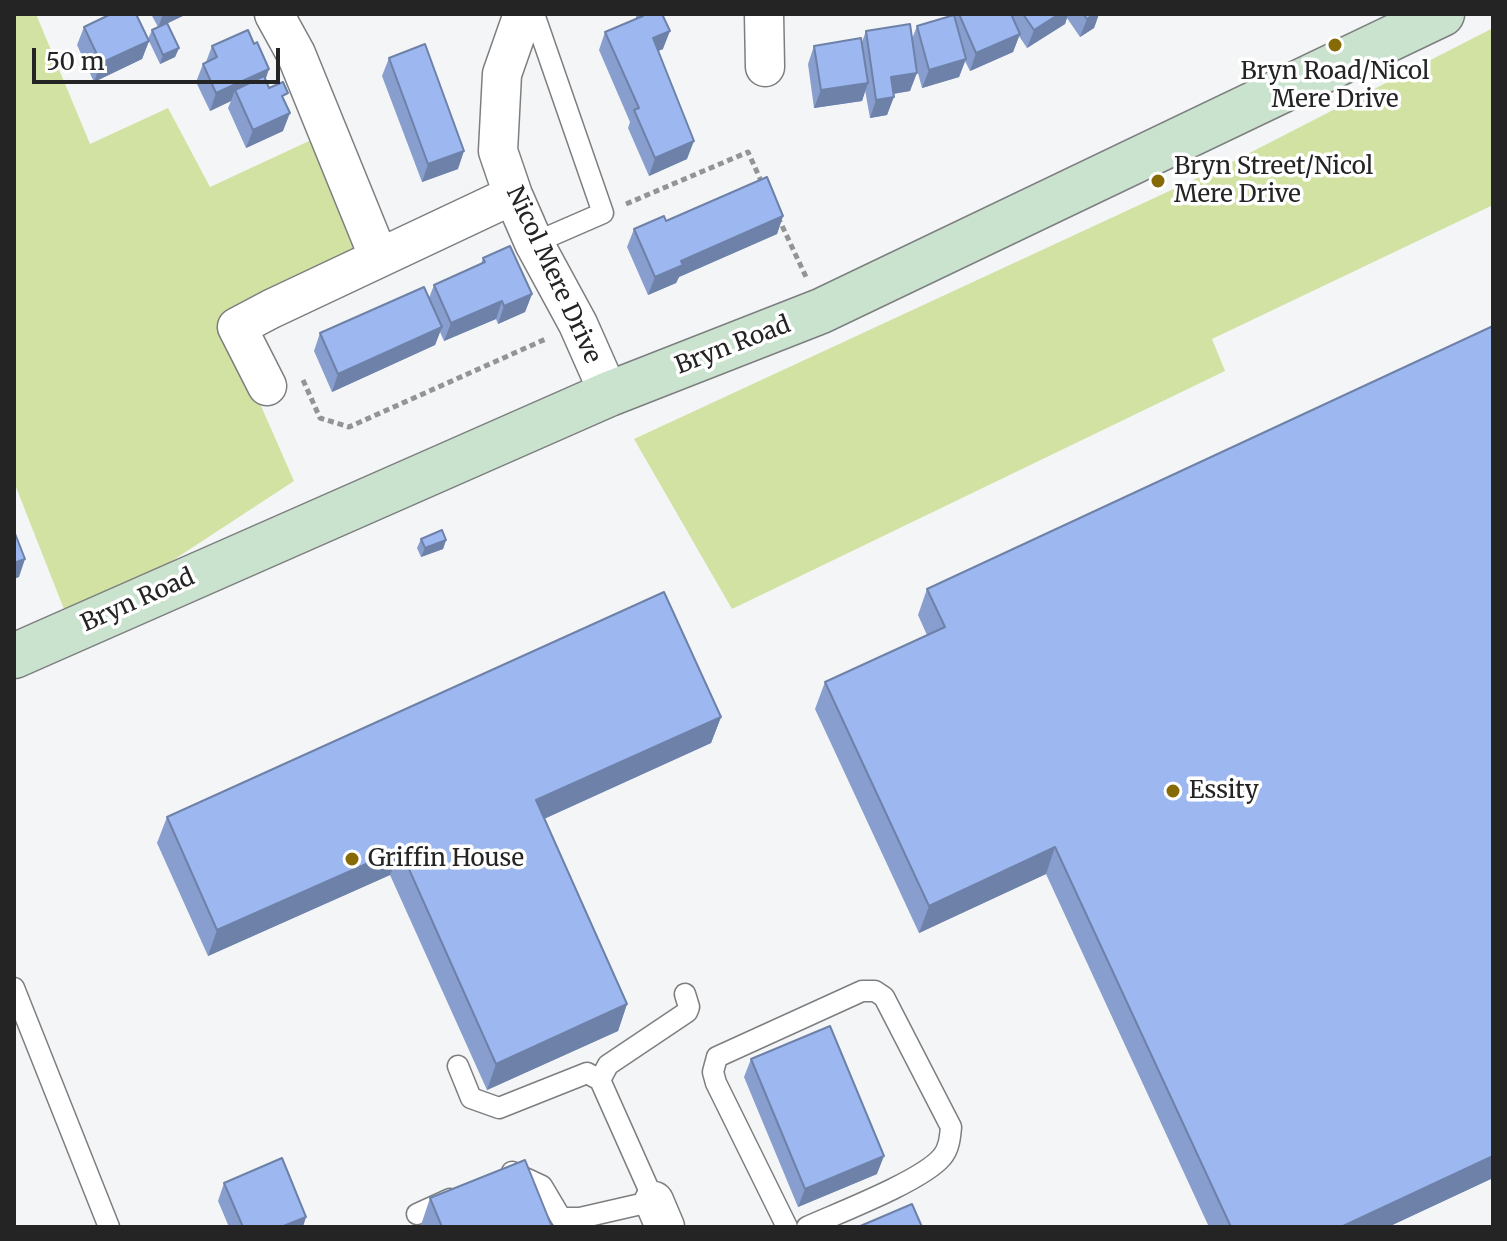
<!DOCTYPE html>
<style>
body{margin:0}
#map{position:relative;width:1507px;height:1241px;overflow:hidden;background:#f4f5f6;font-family:Merriweather,serif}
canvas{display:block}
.frame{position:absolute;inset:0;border:16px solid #242425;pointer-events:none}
.scale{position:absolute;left:32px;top:48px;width:248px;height:36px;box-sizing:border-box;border:4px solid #242425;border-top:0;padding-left:10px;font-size:24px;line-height:28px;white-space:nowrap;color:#242425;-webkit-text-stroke:6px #fff;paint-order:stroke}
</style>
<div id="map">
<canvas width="1507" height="1241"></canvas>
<div class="frame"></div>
<div class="scale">50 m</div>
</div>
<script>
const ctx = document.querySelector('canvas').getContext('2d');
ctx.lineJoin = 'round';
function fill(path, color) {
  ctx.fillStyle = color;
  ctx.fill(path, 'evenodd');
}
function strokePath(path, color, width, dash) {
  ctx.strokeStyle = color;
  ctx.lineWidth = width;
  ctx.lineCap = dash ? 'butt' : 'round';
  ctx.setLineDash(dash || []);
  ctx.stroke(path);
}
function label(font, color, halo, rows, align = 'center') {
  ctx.font = font + ' Merriweather,serif';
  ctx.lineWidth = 7;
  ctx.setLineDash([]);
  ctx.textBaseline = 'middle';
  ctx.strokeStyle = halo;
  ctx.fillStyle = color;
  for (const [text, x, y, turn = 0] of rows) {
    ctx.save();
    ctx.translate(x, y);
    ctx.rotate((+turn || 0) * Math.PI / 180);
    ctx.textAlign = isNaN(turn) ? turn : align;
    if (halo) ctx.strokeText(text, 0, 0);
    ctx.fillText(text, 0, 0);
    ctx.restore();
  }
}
fill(new Path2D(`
 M 14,14 L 36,14 L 90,144 L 168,108 L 210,187 L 322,135 L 369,253 L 228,331 L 294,481 L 71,627 L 14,482 Z
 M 1493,28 L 1493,205 L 1212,339 L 1225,371 L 732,609 L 634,439 L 1232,162 Z`), '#d1e2a2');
const lane = new Path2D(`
 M 534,243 L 603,213 L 534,14
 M 14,988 L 109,1227
 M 458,1066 L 471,1098 L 499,1108 L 587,1073 L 600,1080
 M 512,1172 L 542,1186 L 561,1218 L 580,1218 L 654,1201 L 600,1080 L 608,1065 L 687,1012 L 689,1007 L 685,994
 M 417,1214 L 450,1199
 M 787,1227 L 716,1083 L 713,1072 L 717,1057 L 862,991 L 875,991 L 884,997 L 951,1127 C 950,1138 949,1149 942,1157 C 922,1181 838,1213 807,1227`);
const street = new Path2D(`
 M 274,14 L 296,54 L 379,258
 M 523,14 L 502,74 L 498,151 L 513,195 L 534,243 L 578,324 L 609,394
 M 764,14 L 765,67
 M 267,386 L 237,327 L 271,309 L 513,195
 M 654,1201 L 665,1227`);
const secondary = new Path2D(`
 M 14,656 L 609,394 L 821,311 L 1442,14`);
strokePath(lane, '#7d7e7f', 23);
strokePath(street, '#7d7e7f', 41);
strokePath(secondary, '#7d7e7f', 47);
strokePath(new Path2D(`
 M 626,204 L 748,152 L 762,183
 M 778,217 L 806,277
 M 303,380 L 320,418 L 349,427 L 548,338`), '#949495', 5, [6, 4]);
strokePath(lane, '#fff', 20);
strokePath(street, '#fff', 38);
strokePath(secondary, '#cae3cf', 44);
fill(new Path2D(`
 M 151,14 L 187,14 L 167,23 L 179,48 L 175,57 L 160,64 L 148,39 L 152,30 L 158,27 Z
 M 637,14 L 662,14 L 663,49 L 658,51 L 687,159 L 649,176 L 628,128 L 630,122 L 599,50 L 605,32 L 635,20 Z
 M 956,14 L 1099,14 L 1094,28 L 1080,37 L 1067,18 L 1065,24 L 1027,48 L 1019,36 L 1013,52 L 970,71 L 965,61 L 959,77 L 922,88 L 915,62 L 910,91 L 894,94 L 887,115 L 870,118 L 865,90 L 862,101 L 814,108 L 808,64 L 814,46 L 862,42 L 866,31 L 912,39 L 917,26 L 954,18 Z
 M 84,27 L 149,41 L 142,59 L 94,82 L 77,45 Z
 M 212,46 L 265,79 L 269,88 L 285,102 L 283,131 L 246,148 L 228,108 L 231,101 L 210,111 L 196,82 L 203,64 L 206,62 Z
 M 389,58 L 458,169 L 422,182 L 382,76 Z
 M 783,216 L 777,234 L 679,277 L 676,283 L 648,295 L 627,247 L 634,229 L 666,221 Z
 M 483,258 L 532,294 L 525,312 L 498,324 L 496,319 L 444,341 L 440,332 L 435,345 L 332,392 L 314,351 L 320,333 L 429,298 L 434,285 L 481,264 Z
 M 421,539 L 446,540 L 443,549 L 421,557 L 417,548 Z
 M 927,589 L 1493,1178 L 1388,1227 L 1209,1227 L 1046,874 L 919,933 L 815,709 L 825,682 L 927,635 L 918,615 Z
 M 721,717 L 711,743 L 544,819 L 627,1004 L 618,1031 L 487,1090 L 390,875 L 208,956 L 157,843 L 167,817 Z
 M 751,1059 L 877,1174 L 798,1207 L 744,1077 Z
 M 224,1183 L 303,1227 L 229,1227 L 218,1201 Z
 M 430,1198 L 552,1227 L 421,1227 L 421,1225 Z`), '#879ece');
fill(new Path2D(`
 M 163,14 L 187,14 L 158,28 Z
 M 1059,14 L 1068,14 L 1065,24 L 1027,48 L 1034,30 Z
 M 1094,14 L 1099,14 L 1094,28 L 1080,37 L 1087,19 Z
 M 670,31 L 663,49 L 646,56 L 653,38 Z
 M 1020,34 L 1013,52 L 970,71 L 976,53 Z
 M 149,41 L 142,59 L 94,82 L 101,63 Z
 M 179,48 L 175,57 L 160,64 L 163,55 Z
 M 966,59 L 959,77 L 922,88 L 929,70 Z
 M 269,69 L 263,87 L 235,90 L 231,101 L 210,111 L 216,93 Z
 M 917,73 L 910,91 L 884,95 L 891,77 Z
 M 868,83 L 862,101 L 814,108 L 821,90 Z
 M 894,97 L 887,115 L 870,118 L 876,100 Z
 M 290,113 L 283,131 L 246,148 L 253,130 Z
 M 694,141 L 687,159 L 649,176 L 655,158 Z
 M 464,151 L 458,169 L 422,182 L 428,164 Z
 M 783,216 L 777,234 L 679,277 L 676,283 L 648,295 L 655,277 L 681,261 Z
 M 532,294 L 525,312 L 498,324 L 504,306 Z
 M 502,301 L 496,319 L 444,341 L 451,323 Z
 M 442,327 L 435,345 L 332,392 L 338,374 Z
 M 446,540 L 443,549 L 421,557 L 425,548 Z
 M 25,559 L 19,577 L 14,579 L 14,563 Z
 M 721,717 L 711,743 L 526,827 L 536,800 Z
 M 1055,847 L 1046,874 L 919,933 L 929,906 Z
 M 400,849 L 390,875 L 208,956 L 217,930 Z
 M 627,1004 L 618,1031 L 487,1090 L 496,1064 Z
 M 884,1156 L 877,1174 L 798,1207 L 805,1189 Z
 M 1493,1156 L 1493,1178 L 1388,1227 L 1341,1227 Z
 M 306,1217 L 303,1227 L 281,1227 Z`), '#6e81a8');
const building = new Path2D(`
 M 111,14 L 136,14 L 149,41 L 101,63 L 84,27 Z
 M 642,14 L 662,14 L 670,31 L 653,38 L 694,141 L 655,158 L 634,110 L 639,108 L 605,32 L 643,16 Z
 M 959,14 L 1011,14 L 1020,34 L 976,53 Z
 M 1023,14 L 1059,14 L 1034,30 Z
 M 1083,14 L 1094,14 L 1087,19 Z
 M 954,15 L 966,59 L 929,70 L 917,26 Z
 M 167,23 L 179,48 L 163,55 L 152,30 Z
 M 910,24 L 917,73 L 891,77 L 894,97 L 876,100 L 866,31 Z
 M 248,30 L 254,44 L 257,42 L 269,69 L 216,93 L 203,64 L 217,57 L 212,46 Z
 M 861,38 L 868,83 L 821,90 L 814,46 Z
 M 425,44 L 464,151 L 428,164 L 389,58 Z
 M 264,76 L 269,88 L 283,82 L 288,93 L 282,96 L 290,113 L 253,130 L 235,90 Z
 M 767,177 L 783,216 L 681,261 L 683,265 L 655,277 L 634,229 L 664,216 L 666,221 Z
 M 510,246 L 532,294 L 504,306 L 502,301 L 451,323 L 434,285 L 485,262 L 483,258 Z
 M 424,287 L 442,327 L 338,374 L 320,333 Z
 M 1493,326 L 1493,1156 L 1341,1227 L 1231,1227 L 1055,847 L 929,906 L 825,682 L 945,627 L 927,589 Z
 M 442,530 L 446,540 L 425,548 L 421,539 Z
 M 14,531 L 25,559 L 14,563 Z
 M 664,592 L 721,717 L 536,800 L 627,1004 L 496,1064 L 400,849 L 217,930 L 167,817 Z
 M 830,1026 L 884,1156 L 805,1189 L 751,1059 Z
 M 282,1158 L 306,1217 L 281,1227 L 243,1227 L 224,1183 Z
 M 525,1160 L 552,1227 L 442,1227 L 430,1198 Z
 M 912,1204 L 922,1227 L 858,1227 Z`);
fill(building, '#9db8f0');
strokePath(building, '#6e81a8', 2);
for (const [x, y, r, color] of [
 [1335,45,8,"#866a06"],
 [1158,181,8,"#866a06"],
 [1173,791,8,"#866a06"],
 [352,859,8,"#866a06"]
]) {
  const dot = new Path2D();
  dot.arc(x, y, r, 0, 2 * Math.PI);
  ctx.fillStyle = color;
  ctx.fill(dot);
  strokePath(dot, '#fff', 3);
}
label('24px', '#242425', '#fff', [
 ["Bryn Road/Nicol",1335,72,"center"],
 ["Mere Drive",1335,100,"center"],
 ["Bryn Street/Nicol",1174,167],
 ["Mere Drive",1174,195],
 ["Essity",1189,791],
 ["Griffin House",368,859]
], 'left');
label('24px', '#242425', '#fff', [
 ["Nicol Mere Drive",553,275,65],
 ["Bryn Road",733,346,-21],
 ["Bryn Road",138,601,-24]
]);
</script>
